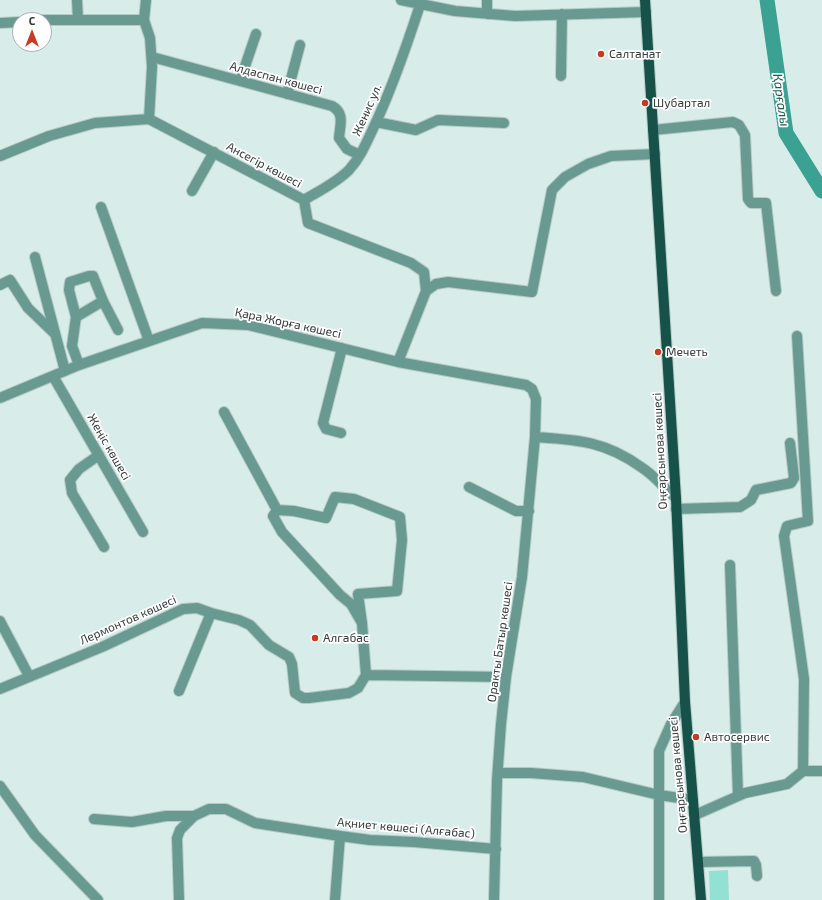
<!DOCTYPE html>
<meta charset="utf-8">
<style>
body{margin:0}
#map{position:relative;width:822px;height:900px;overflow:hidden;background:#d8ede9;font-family:"Exo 2",sans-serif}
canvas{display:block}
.north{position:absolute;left:12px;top:12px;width:40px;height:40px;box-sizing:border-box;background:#fff;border:1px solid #aeb1b1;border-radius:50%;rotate:0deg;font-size:11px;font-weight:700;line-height:16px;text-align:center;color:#343c3b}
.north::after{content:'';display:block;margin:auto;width:14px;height:18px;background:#c63b22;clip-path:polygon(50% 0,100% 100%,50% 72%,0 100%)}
</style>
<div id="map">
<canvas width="822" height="900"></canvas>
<div class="north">С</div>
</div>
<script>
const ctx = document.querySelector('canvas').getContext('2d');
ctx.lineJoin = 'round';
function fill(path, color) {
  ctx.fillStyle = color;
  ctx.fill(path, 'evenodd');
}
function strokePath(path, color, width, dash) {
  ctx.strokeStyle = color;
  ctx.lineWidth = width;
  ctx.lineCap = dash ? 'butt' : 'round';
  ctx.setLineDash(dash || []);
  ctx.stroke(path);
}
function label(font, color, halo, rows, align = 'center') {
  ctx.font = font + ' "Exo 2",sans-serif';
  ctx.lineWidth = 3.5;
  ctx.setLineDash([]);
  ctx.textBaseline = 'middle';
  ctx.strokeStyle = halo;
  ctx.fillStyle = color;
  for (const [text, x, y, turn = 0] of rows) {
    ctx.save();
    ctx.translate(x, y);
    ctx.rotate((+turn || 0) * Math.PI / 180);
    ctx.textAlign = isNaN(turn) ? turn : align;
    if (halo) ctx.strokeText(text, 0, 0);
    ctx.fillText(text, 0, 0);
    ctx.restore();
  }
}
fill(new Path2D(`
 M 728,870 L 729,900 L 710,900 L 709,871 Z`), '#92e1d4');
strokePath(new Path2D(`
 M 767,0 L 786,133 L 822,191`), '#3aa193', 15);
const minor = new Path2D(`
 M 77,0 L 78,20
 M 146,0 L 144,20 L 150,38 L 152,67 L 149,119
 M 401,0 L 455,11 L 515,16 L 646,12
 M 487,0 L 487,14
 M 40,20 L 144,20
 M 0,23 L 20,22
 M 152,57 L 332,106 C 345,113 340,125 339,138 L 347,149 L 360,155
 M 561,76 L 562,14
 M 240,81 L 256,34
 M 287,94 L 300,45
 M 149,119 L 304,200
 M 376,122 L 416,130 L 438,120 L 504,123
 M 653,130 L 733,122 L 739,125 L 745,135 L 748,199 L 751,203 L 766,203 L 776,291
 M 0,156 L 49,136 L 95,123 L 149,119
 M 192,191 L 214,152
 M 304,200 L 308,223 L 411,263 L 424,272 L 426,291 L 398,362
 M 304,200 C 319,191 336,183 349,170 C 359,159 365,146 371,133 C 391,92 406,48 420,5
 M 101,207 L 149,341
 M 35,257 L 65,371
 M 0,285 L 10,280 L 28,308 L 55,334
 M 426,291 L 436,284 L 448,282 L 532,292 L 552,190 L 565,177 L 588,164 L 611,156 L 655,154
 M 76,317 L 103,301
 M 79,365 L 72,346 L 76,317 L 69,290 L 70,282 L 89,276 L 93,276 L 103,301 L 118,330
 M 53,376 L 143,532
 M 0,398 L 79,365 L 202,323 L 248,325 L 398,362 L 526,385 L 532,389 L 536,399 L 535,437 L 522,577 L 506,677 L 501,724 L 497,780 L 494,900
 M 224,412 L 277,510
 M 341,433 L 326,429 L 323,423 L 342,348
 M 535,437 C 578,440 605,441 641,467 C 654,475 664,488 676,498
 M 99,455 L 79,469 L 70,480 L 72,493 L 104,547
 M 469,487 L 516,511 L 529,511
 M 676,509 L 740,507 L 751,500 L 756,490 L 791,483 L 794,478 L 790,443
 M 730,565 L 738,796
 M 211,613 L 239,620 L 250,625 L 269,645 L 289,657 L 292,664 L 295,693 L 303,698 L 309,698 L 349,693 L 358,688 L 366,675 L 362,623 L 351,604 L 340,595 L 282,532 L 273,516 L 277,510 L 294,511 L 326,518 L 335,497 L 354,499 L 400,517 L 402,540 L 397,591 L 358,594 L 362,623
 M 0,621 L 29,676
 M 366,675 L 506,677
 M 0,689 L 102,647 L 183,609 L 197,608 L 211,613 L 179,691
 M 803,771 L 822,771
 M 498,773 L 531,773 L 583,777 L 659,795 L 693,800
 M 0,786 L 35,835 L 98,900
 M 695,815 L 745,793 L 787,784 L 803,771 L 804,679 L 784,536 L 787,526 L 808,521 L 797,336
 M 94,819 L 132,822 L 166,816 L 194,816
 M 698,862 L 754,861 L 756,865 L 757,876
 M 179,900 L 177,838 L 180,830 L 194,816 L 209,809 L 226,809 L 255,823 L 340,836 L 370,840 L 414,842 L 496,849
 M 335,900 L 340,836
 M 659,900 L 659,751 L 671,724 L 685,702`);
const major = new Path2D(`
 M 645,0 L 676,498 L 685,702 L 701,900`);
strokePath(minor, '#b7cac6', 12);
strokePath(major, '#b7cac6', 12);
strokePath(minor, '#699a91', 10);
strokePath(major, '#17524a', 10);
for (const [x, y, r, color] of [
 [601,54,4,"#c63b22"],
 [645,103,4,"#c63b22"],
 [658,352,4,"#c63b22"],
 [315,638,4,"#c63b22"],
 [696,737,4,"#c63b22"]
]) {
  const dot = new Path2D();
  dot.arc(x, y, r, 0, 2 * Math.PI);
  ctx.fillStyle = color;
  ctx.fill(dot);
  strokePath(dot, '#fff', 1.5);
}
label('12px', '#343c3b', '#fff', [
 ["Салтанат",609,54],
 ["Шубартал",653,103],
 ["Мечеть",666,352],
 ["Алгабас",323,638],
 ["Автосервис",704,737]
], 'left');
label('12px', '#343c3b', '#fff', [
 ["Алдаспан көшесі",276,78,15],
 ["Женис ул.",367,110,-66],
 ["Ансегір көшесі",264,165,28],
 ["Қара Жорға көшесі",288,323,12],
 ["Жеңіс көшесі",109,447,60],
 ["Оңғарсынова көшесі",660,451,-93],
 ["Лермонтов көшесі",128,620,-24],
 ["Оракты Батыр көшесі",500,642,-82],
 ["Оңғарсынова көшесі",678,775,-95],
 ["Ақниет көшесі (Алғабас)",406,828,5]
]);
label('italic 13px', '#215951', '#fff', [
 ["Қарғалы",781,100,82]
]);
</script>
